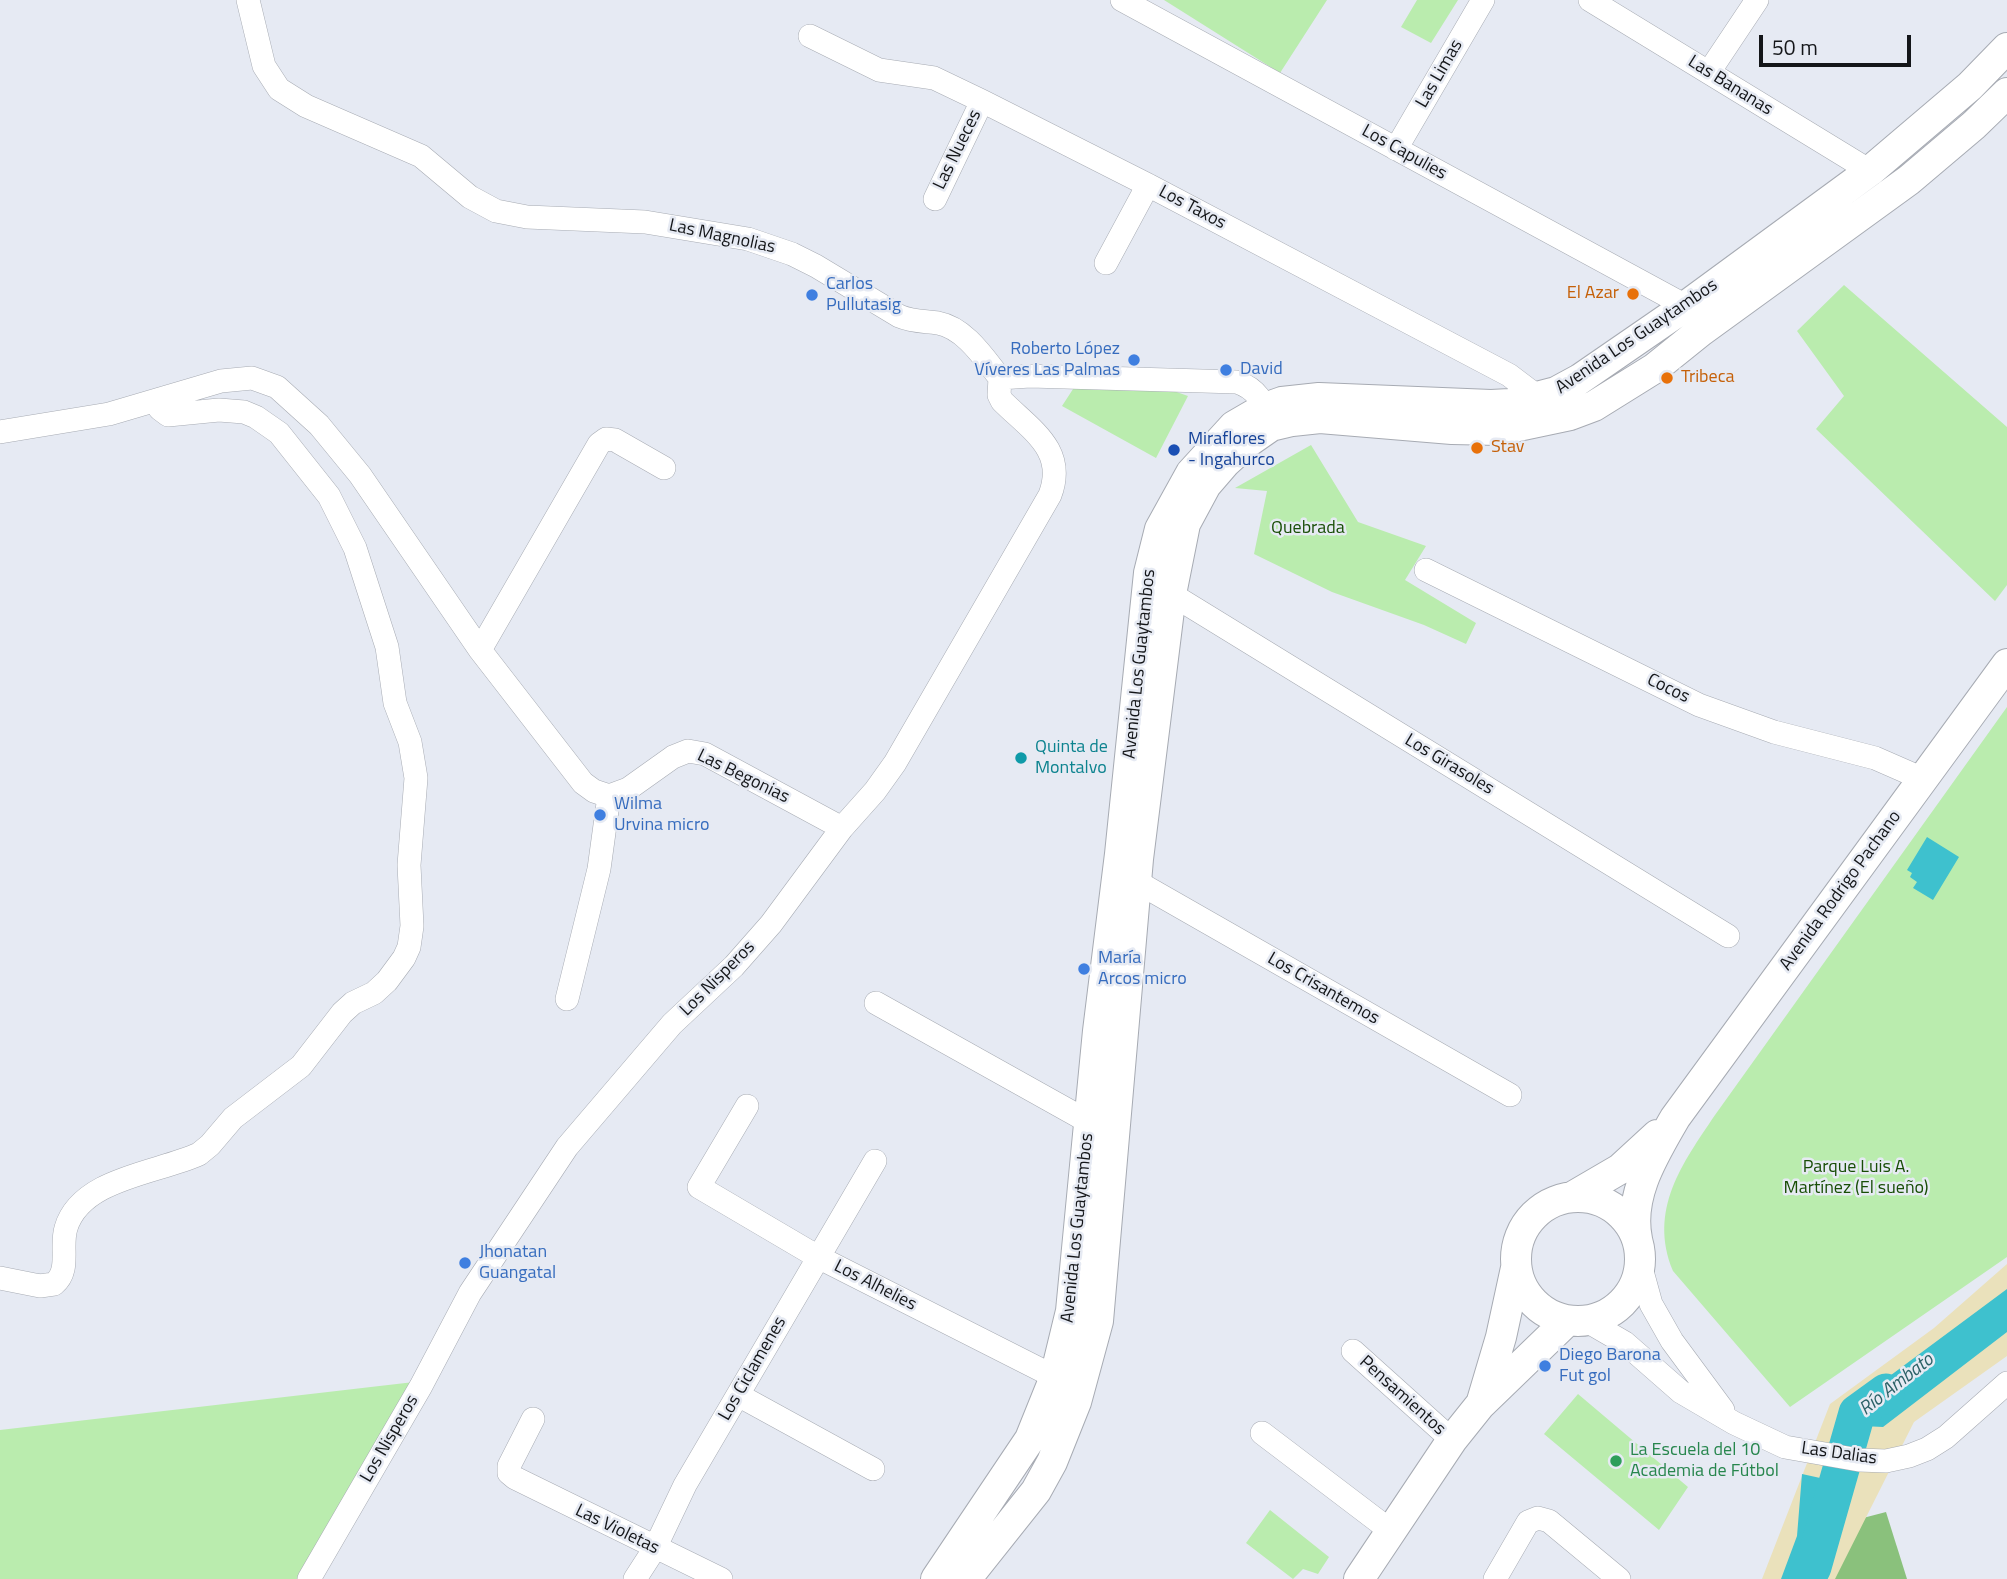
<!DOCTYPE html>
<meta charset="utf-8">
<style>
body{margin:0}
#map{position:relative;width:2007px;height:1579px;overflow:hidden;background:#e6eaf3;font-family:"Titillium Web",sans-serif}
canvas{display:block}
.scale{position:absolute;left:1759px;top:35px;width:152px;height:32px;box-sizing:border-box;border:4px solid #141619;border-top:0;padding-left:9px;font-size:21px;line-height:24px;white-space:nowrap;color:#141619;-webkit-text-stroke:5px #e6eaf3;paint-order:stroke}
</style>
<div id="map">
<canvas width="2007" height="1579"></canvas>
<div class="scale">50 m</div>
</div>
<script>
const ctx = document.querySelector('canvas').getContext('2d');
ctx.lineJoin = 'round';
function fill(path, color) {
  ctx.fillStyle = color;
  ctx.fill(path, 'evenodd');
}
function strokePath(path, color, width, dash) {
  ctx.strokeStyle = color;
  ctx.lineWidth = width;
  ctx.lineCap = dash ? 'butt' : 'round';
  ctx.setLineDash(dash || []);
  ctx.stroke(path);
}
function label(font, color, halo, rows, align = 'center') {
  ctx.font = font + ' "Titillium Web",sans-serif';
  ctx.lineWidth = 5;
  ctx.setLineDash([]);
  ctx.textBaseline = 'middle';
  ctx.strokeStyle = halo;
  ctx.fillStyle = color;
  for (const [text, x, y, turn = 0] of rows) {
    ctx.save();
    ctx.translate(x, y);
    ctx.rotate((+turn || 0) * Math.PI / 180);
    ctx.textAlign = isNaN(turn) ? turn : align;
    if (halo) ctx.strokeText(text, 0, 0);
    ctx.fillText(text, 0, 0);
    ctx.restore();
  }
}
fill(new Path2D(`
 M 1164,0 L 1327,0 L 1280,73 Z
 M 1417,0 L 1458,0 L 1431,43 L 1401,27 Z
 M 1844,285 L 2007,427 L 2007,585 L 1995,601 L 1816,429 L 1844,396 L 1797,331 Z
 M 1075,386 L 1165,388 L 1188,396 L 1156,458 L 1062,406 Z
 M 1311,445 L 1358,522 L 1426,546 L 1405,580 L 1476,623 L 1466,644 L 1424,625 L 1332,592 L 1254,554 L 1267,491 L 1235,488 Z
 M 2007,707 L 2007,1257 L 1790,1407 L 1673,1271 C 1648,1210 1682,1164 1715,1115 Z
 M 414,1382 L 297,1579 L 0,1579 L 0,1430 Z
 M 1578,1394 L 1688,1487 L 1659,1530 L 1544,1434 Z
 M 1270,1510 L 1329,1557 L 1318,1574 L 1303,1569 L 1293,1579 L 1246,1543 Z`), '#baecae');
fill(new Path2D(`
 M 1886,1512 L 1907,1579 L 1821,1579 L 1840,1524 Z`), '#8ac17c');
fill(new Path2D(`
 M 2007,1264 L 2007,1356 L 1914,1422 L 1835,1579 L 1762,1579 L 1830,1404 L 1934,1328 Z`), '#eae1bb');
fill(new Path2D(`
 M 1927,837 L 1959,857 L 1933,900 L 1913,888 L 1917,882 L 1910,877 L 1912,873 L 1907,870 Z
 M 2007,1289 L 2007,1332 L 1883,1427 L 1842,1425 L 1852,1404 Z
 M 1802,1474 L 1843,1483 L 1835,1527 L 1817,1579 L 1781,1579 L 1797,1536 Z`), '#3ec1ce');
strokePath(new Path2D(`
 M 1807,1579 L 1813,1567 L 1857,1413 L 1886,1392`), '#3ec1ce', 37);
const minor = new Path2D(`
 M 248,0 L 264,66 L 279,89 L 306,106 L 421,156 L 470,197 L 496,211 L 527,217 L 645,222 L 748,239 L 792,254 L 816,266 L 899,316 C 913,322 924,321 938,323 C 965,328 984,358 1000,378
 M 1122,0 L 1686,306
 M 1590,0 L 1870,171
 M 810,36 L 879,70 L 934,78 L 982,101 L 1148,185 L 1509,375 L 1538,397 L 1538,407
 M 1709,72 L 1757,0
 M 1396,149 L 1483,0
 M 935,199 L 982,101
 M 1106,263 L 1148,185
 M 1000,378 L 1030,376 L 1237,382 C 1257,389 1263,401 1269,421
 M 0,432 L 109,414 L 221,381 L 252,378 L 277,387 L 319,425 L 360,475 L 480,650 L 583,783 L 594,791 L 609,796
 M 1426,570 L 1699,705 L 1774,732 L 1875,758 L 1923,779
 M 1171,594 L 1728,936
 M 480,650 L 599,444 L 606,439 L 615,440 L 664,468
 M 609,796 L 628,789 L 673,757 L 688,751 L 705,754 L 842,828
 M 1137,882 L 1510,1095
 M 567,999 L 599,869 L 609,796
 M 876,1003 L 1089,1122
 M 747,1106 L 699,1187 L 818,1257 L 1055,1377
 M 1640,1264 L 1651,1304 L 1672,1341 L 1723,1410
 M 0,1278 L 40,1286 L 54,1284 C 71,1270 60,1247 66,1228 C 81,1178 158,1173 199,1154 L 210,1145 L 233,1118 L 301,1066 L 342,1013 L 353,1003 L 374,993 L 387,981 L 404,958 L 409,947 L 412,926 L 409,865 L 416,778 L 410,742 L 395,703 L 387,647 L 355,548 L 329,496 L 279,433 L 256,417 L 244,412 L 219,410 L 168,415 L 160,409 L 156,401
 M 1587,1321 L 1625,1343 L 1681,1392 L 1734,1423 L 1785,1447 L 1859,1460 L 1886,1461 L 1909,1456 L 1927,1449 L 1946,1437 L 2007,1383
 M 1353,1351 L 1452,1440
 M 738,1395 L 873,1469
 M 533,1419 L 509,1466 L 509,1473 L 515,1478 L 721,1579
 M 1262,1433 L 1391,1531
 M 309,1579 L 421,1386 L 470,1293 L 567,1147 L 672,1024 L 734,966 L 771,924 L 842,828 L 875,791 L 895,763 L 1050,495 C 1067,450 1031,430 1002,401 L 999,395 L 1000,378
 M 635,1579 L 655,1548 L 685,1485 L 875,1161
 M 1495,1579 L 1528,1522 L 1538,1518 L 1549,1521 L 1619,1579`);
const major = new Path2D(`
 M 1572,1197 L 1620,1169 L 1657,1135
 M1516 1259a62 62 0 1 1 124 0a62 62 0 1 1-124 0Z
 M 1637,1239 C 1628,1195 1654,1155 1675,1118 L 2007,664
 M 1482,1401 L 1501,1337 L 1516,1268
 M 936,1579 L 1030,1439 L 1055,1377 L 1071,1311 L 1098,1031 L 1120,854 L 1149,573 L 1160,529 L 1191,473 L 1234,426 L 1265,408 L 1282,402 L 1319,398 L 1491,405 L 1510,404 L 1556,392 L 1580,379 L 1686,306 L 1870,171 L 1970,86 L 2007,48
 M 966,1579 L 1036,1491 L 1052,1462 L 1076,1402 L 1098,1321 L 1138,859 L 1171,594 L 1185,524 L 1206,485 L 1225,463 L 1248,442 L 1271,426 L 1292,421 L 1320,418 L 1452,429 L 1499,430 L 1570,415 L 1594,406 L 1655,368 L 1701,331 L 1909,180 L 1974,125 L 2007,93
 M 1359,1579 L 1452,1440 L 1480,1405 L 1567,1321`);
strokePath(minor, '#a7abb3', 24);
strokePath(major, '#a7abb3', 32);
strokePath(minor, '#fff', 23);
strokePath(major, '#fff', 30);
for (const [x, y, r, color] of [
 [1633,294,7,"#e8710a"],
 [812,295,7,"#3f7fe0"],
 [1134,360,7,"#3f7fe0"],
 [1226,370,7,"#3f7fe0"],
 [1667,378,7,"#e8710a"],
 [1477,448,7,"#e8710a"],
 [1174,450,7,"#1a4fb4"],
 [1021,758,7,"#0f9aa8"],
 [600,815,7,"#3f7fe0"],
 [1084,969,7,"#3f7fe0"],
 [465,1263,7,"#3f7fe0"],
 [1545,1366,7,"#3f7fe0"],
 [1616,1461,7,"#2e9e5b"]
]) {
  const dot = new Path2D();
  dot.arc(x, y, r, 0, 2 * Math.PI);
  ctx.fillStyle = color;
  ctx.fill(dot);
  strokePath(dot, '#e6eaf3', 2.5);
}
label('18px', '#141619', '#e6eaf3', [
 ["Las Limas",1440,74,-60],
 ["Las Bananas",1730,86,32],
 ["Las Nueces",958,150,-64],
 ["Los Capulies",1404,153,29],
 ["Los Taxos",1192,208,28],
 ["Las Magnolias",722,237,12],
 ["Avenida Los Guaytambos",1637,337,-34],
 ["Avenida Los Guaytambos",1140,664,-84],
 ["Cocos",1668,689,26],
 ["Los Girasoles",1449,765,31],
 ["Las Begonias",743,777,26],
 ["Avenida Rodrigo Pachano",1841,891,-54],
 ["Los Nisperos",718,979,-45],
 ["Los Crisantemos",1323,989,30],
 ["Avenida Los Guaytambos",1078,1228,-84],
 ["Los Alhelies",875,1286,27],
 ["Los Ciclamenes",753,1369,-60],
 ["Pensamientos",1402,1396,42],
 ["Los Nisperos",390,1439,-60],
 ["Las Dalias",1839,1454,8],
 ["Las Violetas",617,1530,26]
]);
label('18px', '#366cbe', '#e6eaf3', [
 ["Carlos",826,285],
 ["Pullutasig",826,306],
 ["Roberto López",1120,350,"right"],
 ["Víveres Las Palmas",1120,371,"right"],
 ["David",1240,370],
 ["Wilma",614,805],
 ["Urvina micro",614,826],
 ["María",1098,959],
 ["Arcos micro",1098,980],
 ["Jhonatan",479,1253],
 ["Guangatal",479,1274],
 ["Diego Barona",1559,1356],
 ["Fut gol",1559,1377]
], 'left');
label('18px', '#c56008', '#e6eaf3', [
 ["El Azar",1619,294,"right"],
 ["Tribeca",1681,378],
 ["Stav",1491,448]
], 'left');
label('18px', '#164399', '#e6eaf3', [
 ["Miraflores",1188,440],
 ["- Ingahurco",1188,461]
], 'left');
label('18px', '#184e06', '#e6eaf3', [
 ["Quebrada",1308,529],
 ["Parque Luis A.",1856,1168],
 ["Martínez (El sueño)",1856,1189]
]);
label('18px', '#0d838f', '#e6eaf3', [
 ["Quinta de",1035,748],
 ["Montalvo",1035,769]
], 'left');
label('18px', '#27864d', '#e6eaf3', [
 ["La Escuela del 10",1630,1451],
 ["Academia de Fútbol",1630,1472]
], 'left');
label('italic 19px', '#2c6167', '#e6eaf3', [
 ["Río Ambato",1897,1385,-38]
]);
</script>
